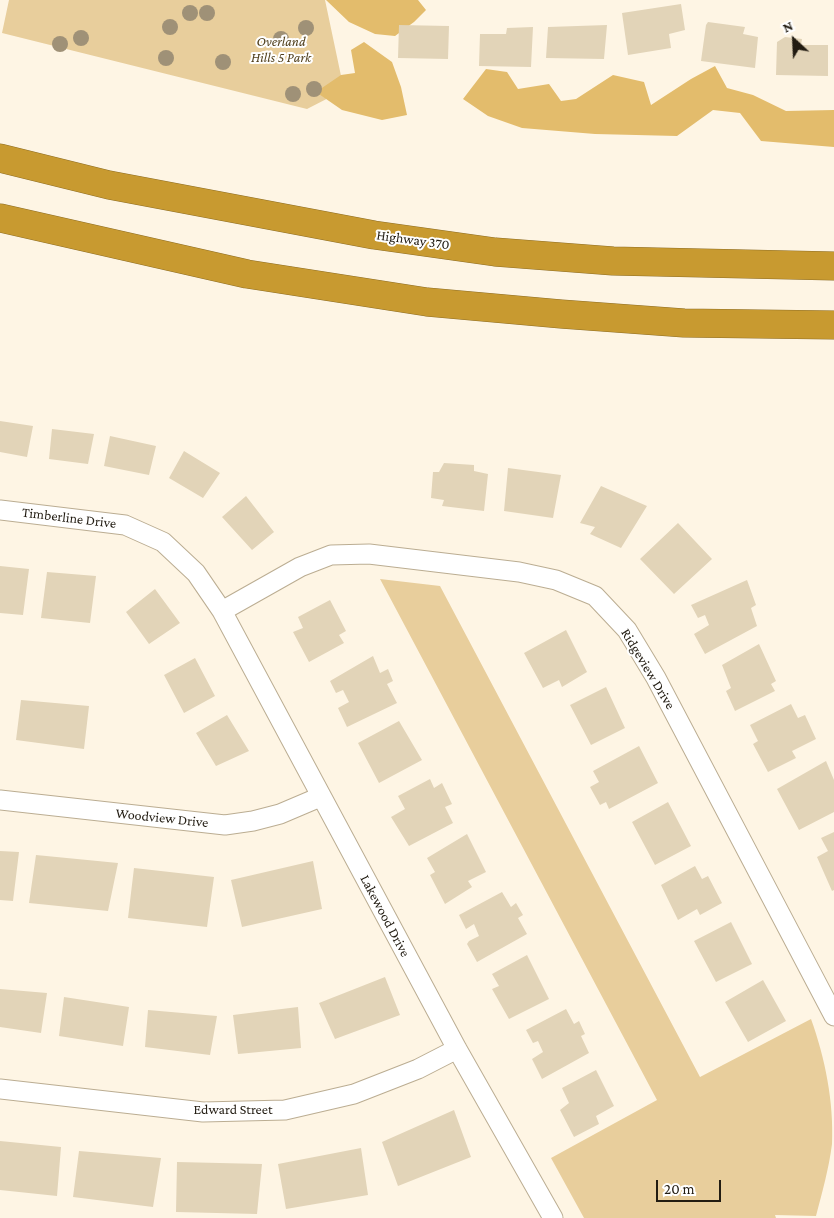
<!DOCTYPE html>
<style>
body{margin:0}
#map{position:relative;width:834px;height:1218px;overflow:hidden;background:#fef5e4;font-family:"Crimson Pro",serif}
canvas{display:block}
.north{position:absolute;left:769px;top:15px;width:50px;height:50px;-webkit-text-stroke:4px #fff;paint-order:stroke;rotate:335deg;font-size:14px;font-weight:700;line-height:20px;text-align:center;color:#221c12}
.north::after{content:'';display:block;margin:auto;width:18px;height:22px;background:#221c12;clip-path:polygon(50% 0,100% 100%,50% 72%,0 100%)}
.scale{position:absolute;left:656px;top:1180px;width:65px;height:22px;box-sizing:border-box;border:2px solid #221c12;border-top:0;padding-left:6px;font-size:15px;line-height:18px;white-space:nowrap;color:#221c12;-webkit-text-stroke:4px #fff;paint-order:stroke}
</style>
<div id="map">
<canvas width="834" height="1218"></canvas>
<div class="north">N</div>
<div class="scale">20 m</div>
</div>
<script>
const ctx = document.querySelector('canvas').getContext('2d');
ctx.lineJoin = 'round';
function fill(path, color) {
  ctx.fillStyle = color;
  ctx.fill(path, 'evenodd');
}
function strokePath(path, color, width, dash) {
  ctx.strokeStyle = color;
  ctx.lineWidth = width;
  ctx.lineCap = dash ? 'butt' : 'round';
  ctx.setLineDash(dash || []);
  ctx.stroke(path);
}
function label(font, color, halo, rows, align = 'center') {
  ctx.font = font + ' "Crimson Pro",serif';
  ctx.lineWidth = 4;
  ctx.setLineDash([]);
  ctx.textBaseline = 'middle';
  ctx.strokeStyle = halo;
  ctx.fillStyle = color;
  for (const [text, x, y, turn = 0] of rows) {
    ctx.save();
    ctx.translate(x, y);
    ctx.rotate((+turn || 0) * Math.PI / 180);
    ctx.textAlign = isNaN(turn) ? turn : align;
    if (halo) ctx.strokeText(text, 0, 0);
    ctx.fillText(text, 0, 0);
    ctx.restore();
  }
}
fill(new Path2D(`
 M 9,0 L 325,0 L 344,90 L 307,109 L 2,33 Z
 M 380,579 L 440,586 L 700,1077 L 811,1019 C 825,1058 834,1102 832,1144 C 829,1168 822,1193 816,1216 L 775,1215 L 776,1218 L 584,1218 L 551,1158 L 657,1100 Z`), '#e8ce9c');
fill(new Path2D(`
 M 326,0 L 418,0 L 426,10 L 414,22 L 395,36 L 375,34 L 349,22 Z
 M 364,42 L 392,62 L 401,87 L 407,115 L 382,120 L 342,110 L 316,92 L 341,75 L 355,73 L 351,50 Z
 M 715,66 L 727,88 L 753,95 L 786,111 L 834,110 L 834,147 L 761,141 L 740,113 L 713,110 L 677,136 L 595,134 L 522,128 L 488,116 L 463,99 L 486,69 L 507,72 L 518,89 L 549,84 L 561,101 L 576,99 L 613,75 L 644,82 L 651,105 L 691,79 Z`), '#e3bc6c');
fill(new Path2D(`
 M 681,4 L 685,30 L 669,34 L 671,48 L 628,55 L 622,13 Z
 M 708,22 L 745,27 L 743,34 L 758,37 L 755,68 L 701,61 L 706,25 Z
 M 399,25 L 449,26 L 448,59 L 398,58 Z
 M 607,25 L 604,59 L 546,58 L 548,27 Z
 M 533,27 L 531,67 L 479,66 L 480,34 L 506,34 L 507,28 Z
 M 785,37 L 802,39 L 801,45 L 828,45 L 828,76 L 776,75 L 777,42 Z
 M 0,421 L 33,426 L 27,457 L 0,452 Z
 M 52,429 L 94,434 L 88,464 L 49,459 Z
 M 110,436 L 156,446 L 149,475 L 104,466 Z
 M 184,451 L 220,473 L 203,498 L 169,478 Z
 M 444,463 L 474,465 L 474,471 L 488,474 L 484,511 L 442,506 L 444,500 L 431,498 L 433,472 L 439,472 Z
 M 508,468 L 561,475 L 553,518 L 504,511 Z
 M 601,486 L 647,506 L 621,548 L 590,534 L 595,527 L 580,523 Z
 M 246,496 L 274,532 L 252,550 L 222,517 Z
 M 678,523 L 712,559 L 674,594 L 640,559 Z
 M 0,566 L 29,569 L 23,615 L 0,613 Z
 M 47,572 L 96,576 L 90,623 L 41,618 Z
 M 747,580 L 756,605 L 751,608 L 757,626 L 705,654 L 694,634 L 709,625 L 705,615 L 698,618 L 691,605 Z
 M 155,589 L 180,623 L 149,644 L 126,612 Z
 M 330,600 L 346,631 L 339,635 L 344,643 L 309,662 L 293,632 L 303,628 L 298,617 Z
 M 566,630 L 587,672 L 562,687 L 559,680 L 543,688 L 524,653 Z
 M 759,644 L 776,681 L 771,684 L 775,691 L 735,711 L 726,691 L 731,688 L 722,665 Z
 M 373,656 L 380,673 L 388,669 L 393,681 L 387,684 L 397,703 L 347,727 L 338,708 L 349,702 L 343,690 L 336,693 L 330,681 Z
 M 195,658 L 215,696 L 184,713 L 164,675 Z
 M 606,687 L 625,728 L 591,745 L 570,705 Z
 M 21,700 L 89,706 L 84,749 L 16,740 Z
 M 791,704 L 798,718 L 805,715 L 816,739 L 792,751 L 796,758 L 768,772 L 753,744 L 758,741 L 750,725 Z
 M 227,715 L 249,751 L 216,766 L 196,733 Z
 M 399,721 L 422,760 L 379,783 L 358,743 Z
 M 639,746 L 658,783 L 609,809 L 606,802 L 600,805 L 590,787 L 599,782 L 593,771 Z
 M 826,761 L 834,780 L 834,812 L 799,830 L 777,789 Z
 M 430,779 L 434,788 L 442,783 L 452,804 L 445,807 L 453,823 L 409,846 L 391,817 L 405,809 L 398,796 Z
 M 668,802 L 691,846 L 655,865 L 632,822 Z
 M 834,832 L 834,890 L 832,891 L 817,857 L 828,851 L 821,838 Z
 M 467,834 L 486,872 L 468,881 L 472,887 L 445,904 L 430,875 L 435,872 L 427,858 Z
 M 0,851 L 19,852 L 13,901 L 0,900 Z
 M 36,855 L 118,863 L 108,911 L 29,903 Z
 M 313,861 L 322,909 L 242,927 L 231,880 Z
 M 695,866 L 702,879 L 708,876 L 722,903 L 700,915 L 697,909 L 678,920 L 661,885 Z
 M 134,868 L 214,877 L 207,927 L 128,918 Z
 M 502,892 L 511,907 L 516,903 L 523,915 L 518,918 L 527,934 L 477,962 L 467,944 L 469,941 L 479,936 L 474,924 L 466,929 L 459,915 Z
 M 731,922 L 752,964 L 716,982 L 694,941 Z
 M 527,955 L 549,999 L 509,1019 L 492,989 L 499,986 L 492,974 Z
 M 385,977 L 400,1015 L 335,1039 L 319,1003 Z
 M 763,980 L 786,1021 L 748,1042 L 725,1002 Z
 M 0,989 L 47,993 L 41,1033 L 0,1027 Z
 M 64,997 L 129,1007 L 123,1046 L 59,1036 Z
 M 298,1007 L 301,1048 L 238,1054 L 233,1015 Z
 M 566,1009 L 574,1024 L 579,1021 L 585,1034 L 581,1036 L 589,1053 L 542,1079 L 532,1059 L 543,1052 L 538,1041 L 533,1043 L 526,1030 Z
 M 148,1010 L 217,1016 L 210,1055 L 145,1047 Z
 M 596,1070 L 614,1106 L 596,1116 L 599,1124 L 574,1137 L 560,1110 L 569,1103 L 562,1088 Z
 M 454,1110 L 471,1157 L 398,1186 L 382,1142 Z
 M 0,1141 L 61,1147 L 57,1196 L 0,1190 Z
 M 361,1148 L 368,1195 L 286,1209 L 278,1164 Z
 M 79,1151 L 161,1158 L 153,1207 L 73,1197 Z
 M 177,1162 L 262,1164 L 257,1214 L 176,1212 Z`), '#e2d4b8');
const street = new Path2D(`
 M 0,510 L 125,525 L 163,542 L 196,573 L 222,611 L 457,1049 L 553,1218
 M 222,611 L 300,567 L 331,555 L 369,554 L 519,572 L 556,580 L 595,596 L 627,630 L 656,678 L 834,1016
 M 0,800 L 225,825 L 253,821 L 280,814 L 320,797
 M 0,1089 L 203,1112 L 285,1110 L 354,1094 L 418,1069 L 457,1049`);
const highway = new Path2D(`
 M 0,158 L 109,185 L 374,235 L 495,252 L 613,261 L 834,266
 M 0,218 L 247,274 L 427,302 L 561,314 L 684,323 L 834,325`);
strokePath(street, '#bbad92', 21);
strokePath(highway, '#8e6e26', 29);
strokePath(street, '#fff', 19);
strokePath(highway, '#c89a30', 28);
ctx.fillStyle = '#9f9177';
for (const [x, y] of [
 [190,13],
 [207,13],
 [170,27],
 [306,28],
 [81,38],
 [281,39],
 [60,44],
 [166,58],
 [223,62],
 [314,89],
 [293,94]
]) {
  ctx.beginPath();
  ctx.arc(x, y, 8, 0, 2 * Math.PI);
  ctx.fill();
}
label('italic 14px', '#51401d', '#fff', [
 ["Overland",281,42],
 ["Hills 5 Park",281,58]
]);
label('14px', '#221c12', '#fff', [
 ["Highway 370",413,240,8],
 ["Timberline Drive",69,518,7],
 ["Ridgeview Drive",648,669,59],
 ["Woodview Drive",162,818,6],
 ["Lakewood Drive",385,916,62],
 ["Edward Street",233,1110]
]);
</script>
